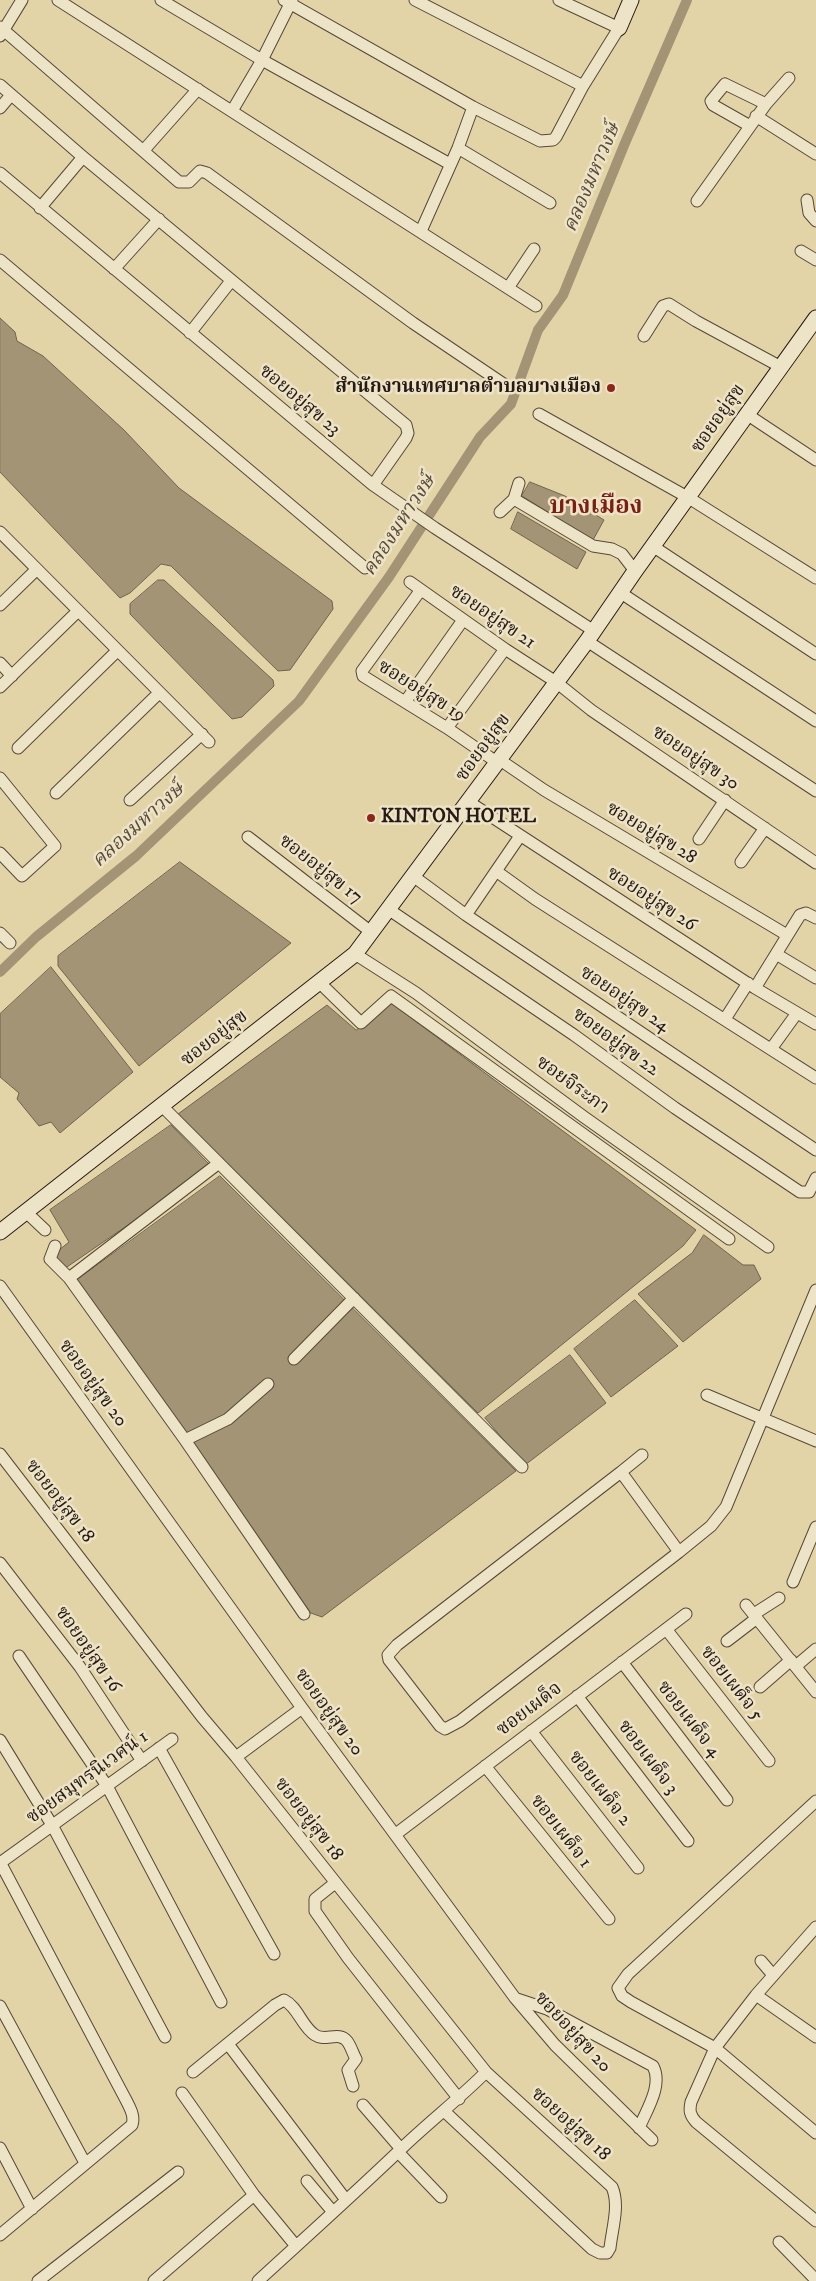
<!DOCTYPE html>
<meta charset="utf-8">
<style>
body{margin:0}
canvas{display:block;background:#e3d4a7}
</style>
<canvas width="816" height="2281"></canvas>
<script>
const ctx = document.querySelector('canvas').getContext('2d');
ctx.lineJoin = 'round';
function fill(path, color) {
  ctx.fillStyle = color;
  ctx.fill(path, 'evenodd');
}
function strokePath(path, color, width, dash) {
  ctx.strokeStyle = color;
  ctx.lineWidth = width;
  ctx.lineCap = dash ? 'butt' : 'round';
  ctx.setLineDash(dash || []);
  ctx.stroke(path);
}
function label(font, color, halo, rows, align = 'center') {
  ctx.font = font + ' "IM FELL DW Pica","Noto Serif Thai",serif';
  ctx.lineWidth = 5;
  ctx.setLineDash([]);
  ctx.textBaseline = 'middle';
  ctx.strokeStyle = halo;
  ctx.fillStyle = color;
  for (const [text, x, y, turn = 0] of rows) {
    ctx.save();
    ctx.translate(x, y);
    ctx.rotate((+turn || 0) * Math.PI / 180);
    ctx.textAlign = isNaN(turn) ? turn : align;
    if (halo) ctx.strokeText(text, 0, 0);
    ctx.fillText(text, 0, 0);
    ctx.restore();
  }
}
const water = new Path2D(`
 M 0,318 L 15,332 L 17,341 L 43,356 L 124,430 L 179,488 L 332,601 L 333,609 L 290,670 L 278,671 L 171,566 L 161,564 L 130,593 L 120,598 L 0,472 Z
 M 530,482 L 565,496 L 604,520 L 593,540 L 522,496 Z
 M 518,512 L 586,552 L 577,569 L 511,529 Z
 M 158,580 L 164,580 L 273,680 L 274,686 L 242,717 L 232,719 L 130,614 L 130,604 Z
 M 180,862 L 291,943 L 139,1066 L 58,966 L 58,956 Z
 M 51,967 L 133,1072 L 60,1133 L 51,1122 L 39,1126 L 17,1099 L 19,1093 L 0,1077 L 0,1014 Z
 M 387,1000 L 696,1230 L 683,1246 L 478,1413 L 178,1114 L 327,1005 L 356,1030 Z
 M 171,1125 L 209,1164 L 208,1170 L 64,1269 L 54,1254 L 69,1242 L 50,1210 Z
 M 220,1176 L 516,1471 L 322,1617 L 308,1612 L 73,1283 Z
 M 704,1235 L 743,1265 L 754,1265 L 761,1279 L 683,1342 L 638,1294 L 692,1253 Z
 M 635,1300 L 678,1346 L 611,1397 L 574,1349 Z
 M 570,1355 L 606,1403 L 525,1465 L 485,1418 Z`);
fill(water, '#a39475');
strokePath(water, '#71634e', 1);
strokePath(new Path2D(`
 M 0,972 L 36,937 L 136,856 L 299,701 L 389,577 L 480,437 L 511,404 L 538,330 L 563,295 L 625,143 L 687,0`), '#a39475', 10);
const street = new Path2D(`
 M 58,0 L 536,306
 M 161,0 L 262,60 L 450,164
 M 284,0 L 473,107 L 540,141 L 553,140 L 556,137 L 583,86 L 619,28 L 559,0
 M 415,0 L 583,86
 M 0,27 L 179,182 L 189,182 L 200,171 L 207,173 L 413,323 L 505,385
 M 0,36 L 22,0
 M 0,85 L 83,157 L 406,425 L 408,433 L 406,438 L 373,485
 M 0,108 L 11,95
 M 232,111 L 262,60 L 292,0
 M 756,116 L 816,154
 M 750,126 L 713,105 L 711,101 L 725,84 L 766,104
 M 458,148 L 550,203
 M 144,150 L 198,89
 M 0,173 L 373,485 L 435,528 L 594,631
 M 807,200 L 809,213 L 816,221
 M 697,201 L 766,104 L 789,78
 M 40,208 L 83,157
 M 421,231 L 458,148 L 473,107
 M 801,251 L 816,260
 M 0,260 L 365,568
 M 114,269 L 159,219
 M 508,288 L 534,249
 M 190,333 L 231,281
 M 644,336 L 663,306 L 669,304 L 696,321 L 781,367
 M 539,414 L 689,498 L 816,578
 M 748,415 L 816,460
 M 514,499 L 593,546 L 612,549 L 622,554 L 635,571
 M 500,512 L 514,499 L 519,483
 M 0,532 L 209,742
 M 654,547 L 816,654
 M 410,582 L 505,649 L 556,682 L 591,710 L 816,863
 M 420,591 L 362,671 L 363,676 L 447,728 L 498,763
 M 621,593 L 816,721
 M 0,605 L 36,570
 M 587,641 L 816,791
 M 0,663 L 12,676
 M 0,687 L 78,611
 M 405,702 L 463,620
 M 447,728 L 505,649
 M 18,748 L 117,651
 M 500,760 L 544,790 L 787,935
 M 0,778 L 55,846 L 22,876 L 0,853
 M 56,793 L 159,693
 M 130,800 L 202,734
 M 469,802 L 755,988 L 816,1024
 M 520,836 L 496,871 L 535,899 L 816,1078
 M 248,837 L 371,932
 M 699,839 L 725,800
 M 741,862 L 765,828
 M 413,876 L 466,915 L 816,1150
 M 388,909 L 574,1035 L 675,1108 L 800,1192 L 809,1192 L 816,1178
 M 466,915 L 496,871
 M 816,918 L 806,913 L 800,915 L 776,954 L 816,978
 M 0,933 L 10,943
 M 355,954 L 416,993 L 584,1117 L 768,1247
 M 320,983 L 361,1023 L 391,996 L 729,1239
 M 755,988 L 776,954
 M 725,1019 L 748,983
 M 771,1049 L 797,1013
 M 162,1106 L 522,1467
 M 219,1163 L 69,1278 L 185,1440 L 304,1614
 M 26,1212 L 45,1230
 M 55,1246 L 50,1259 L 69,1278
 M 0,1286 L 302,1708 L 515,1998 L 555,2045 L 652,2140
 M 294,1359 L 354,1298
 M 707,1395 L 816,1441
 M 185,1440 L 228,1419 L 268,1384
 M 0,1454 L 202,1717 L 236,1757 L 486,2072 L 612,2187 C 620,2205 612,2229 610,2248 L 607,2253 L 600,2253 L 592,2249 L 444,2111
 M 621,1472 L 642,1455
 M 679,1552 L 621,1472 L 397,1645 L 388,1655 L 389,1660 L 440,1726 L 445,1729 L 460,1721 L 679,1552 L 711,1526 L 726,1507 L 816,1290
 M 0,1563 L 80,1667 L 142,1761
 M 793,1582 L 816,1527
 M 746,1605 L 816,1692
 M 754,1614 L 779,1598
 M 666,1629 L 769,1761
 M 727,1641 L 757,1618
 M 19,1656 L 107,1786 L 221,2002
 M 622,1662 L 727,1800
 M 796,1666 L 816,1649
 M 760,1687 L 791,1660
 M 577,1696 L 688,1841
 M 531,1731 L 638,1868
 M 0,1740 L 52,1825 L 165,2037
 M 159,1748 L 274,1954
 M 236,1757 L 302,1708
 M 485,1766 L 609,1919
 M 816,1801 L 628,1974 L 618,1988 L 622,1996 L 631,2002 L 715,2048 L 816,2133
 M 396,1834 L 686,1614
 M 0,1862 L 126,2100 C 130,2108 135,2116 132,2125 L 0,2235
 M 0,1863 L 172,1739
 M 335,1883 L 315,1899 L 315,1911 L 348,1958 L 459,2099
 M 816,1927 L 756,1995 L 715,2048 L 691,2102 C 689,2111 690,2115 696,2122 L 816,2221
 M 761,1961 L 773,1975
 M 756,1995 L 816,2037
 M 517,1999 L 547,2009 L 653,2066 C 663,2085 647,2109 639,2128
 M 0,2006 L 85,2163
 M 228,2044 L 346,2200
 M 193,2072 L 275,2005 L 284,2000 C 298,2007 302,2027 315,2035 C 325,2042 339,2031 347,2041 C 351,2046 353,2054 356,2059 L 348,2070 L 353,2086
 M 182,2093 L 254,2195 L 296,2246
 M 363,2105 L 401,2149
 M 0,2148 L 32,2209
 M 398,2152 L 441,2197
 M 307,2181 L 333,2212
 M 779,2242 L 816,2280
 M 38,2281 L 178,2172
 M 154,2281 L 254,2195
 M 258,2281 C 306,2237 354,2194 401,2149 C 429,2122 459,2099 486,2072`);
const secondary = new Path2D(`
 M 619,28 L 631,0
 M 0,1232 L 355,954 L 587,641 L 635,571 L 816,318`);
strokePath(street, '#564838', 13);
strokePath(secondary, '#271913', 17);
strokePath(street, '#ede3c6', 11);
strokePath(secondary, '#ede3c6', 15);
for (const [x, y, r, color] of [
 [611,388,5,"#8f2418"],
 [371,818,5,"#8f2418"]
]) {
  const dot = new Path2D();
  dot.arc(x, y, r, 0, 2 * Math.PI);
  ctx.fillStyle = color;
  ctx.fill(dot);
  strokePath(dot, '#ede3c6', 2);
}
label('bold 19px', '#271913', '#ede3c6', [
 ["สำนักงานเทศบาลตำบลบางเมือง",601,388],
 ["KINTON HOTEL",381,818,"left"]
], 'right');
label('19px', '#271913', '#ede3c6', [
 ["ซอยอยู่สุข 23",299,401,40],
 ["ซอยอยู่สุข",719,419,-55],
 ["ซอยอยู่สุข 21",492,618,34],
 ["ซอยอยู่สุข 19",421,692,32],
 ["ซอยอยู่สุข",484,748,-54],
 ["ซอยอยู่สุข 30",695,759,34],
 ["ซอยอยู่สุข 28",651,834,31],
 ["ซอยอยู่สุข 17",320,870,38],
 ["ซอยอยู่สุข 26",651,900,33],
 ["ซอยอยู่สุข 24",624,1000,34],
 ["ซอยอยู่สุข",215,1039,-38],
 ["ซอยอยู่สุข 22",615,1043,36],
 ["ซอยจิระภา",572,1086,36],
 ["ซอยอยู่สุข 20",92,1384,54],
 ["ซอยอยู่สุข 18",59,1502,52],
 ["ซอยอยู่สุข 16",87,1650,55],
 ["ซอยเผด็จ 5",731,1684,52],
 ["ซอยเผด็จ",530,1710,-37],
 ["ซอยอยู่สุข 20",328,1713,54],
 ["ซอยเผด็จ 4",688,1720,52],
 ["ซอยเผด็จ 3",647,1758,53],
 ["ซอยสมุทรนิเวศน์ 1",88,1778,-36],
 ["ซอยเผด็จ 2",599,1789,52],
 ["ซอยอยู่สุข 18",308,1820,52],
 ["ซอยเผด็จ 1",560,1832,52],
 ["ซอยอยู่สุข 20",572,2033,47],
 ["ซอยอยู่สุข 18",570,2125,42]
]);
label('italic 20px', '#594a3a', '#ede3c6', [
 ["คลองมหาวงษ์",593,178,-67],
 ["คลองมหาวงษ์",400,526,-57],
 ["คลองมหาวงษ์",139,826,-42]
]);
label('bold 24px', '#7a1f14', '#ede3c6', [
 ["บางเมือง",596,508]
]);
</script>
